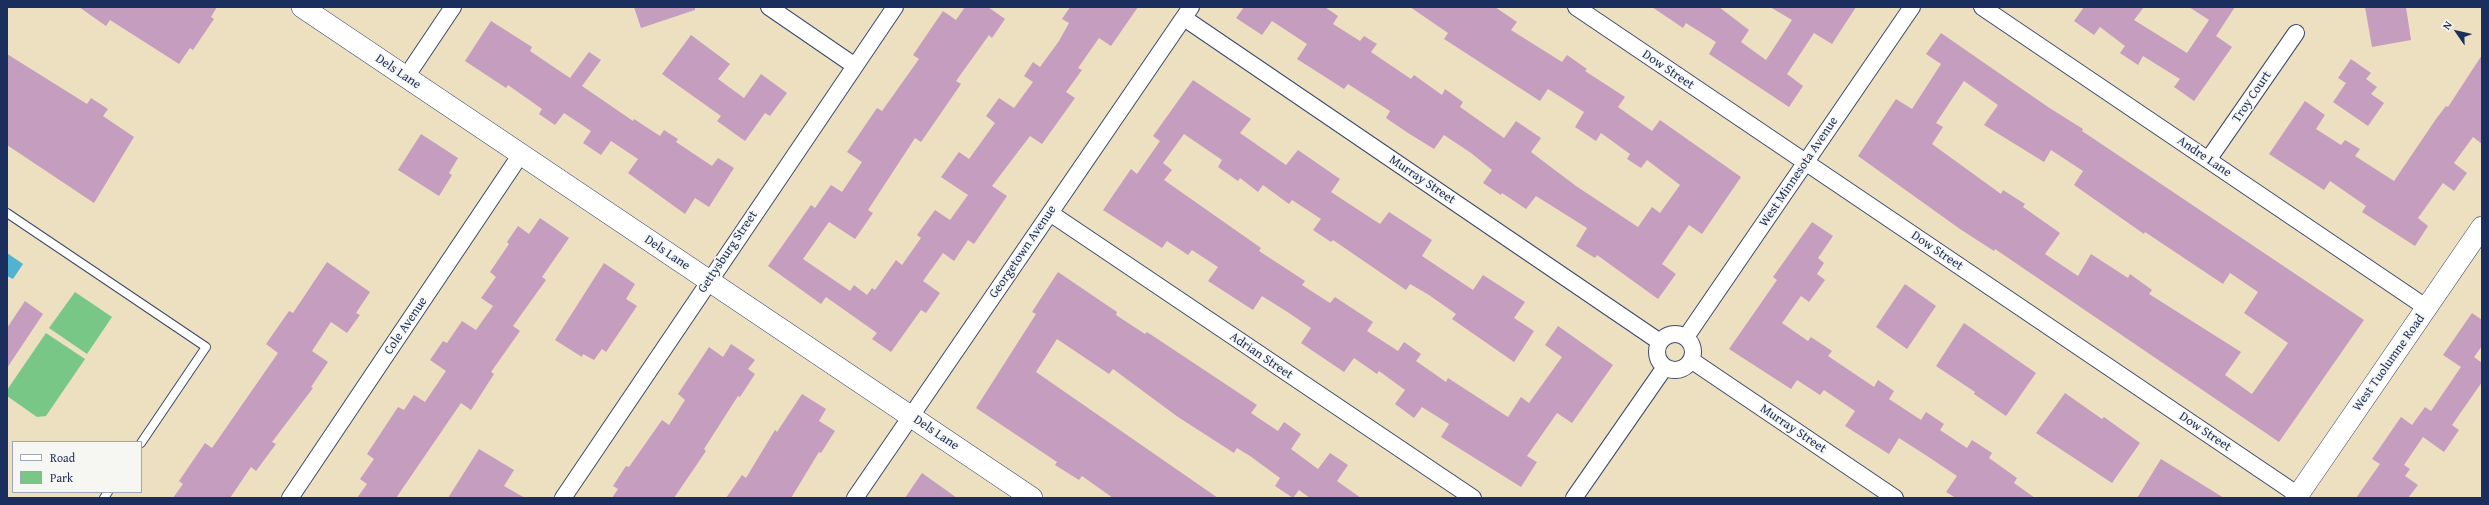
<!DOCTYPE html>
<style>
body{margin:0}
#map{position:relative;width:2489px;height:505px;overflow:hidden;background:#ece0c1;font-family:"Gentium Book Plus",serif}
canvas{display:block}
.frame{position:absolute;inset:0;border:8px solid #1b2f5e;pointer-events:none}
.legend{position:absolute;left:12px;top:441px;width:130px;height:52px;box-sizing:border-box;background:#f6f6f2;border:1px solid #9ea6b7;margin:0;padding:5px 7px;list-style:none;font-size:12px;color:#1b2f5e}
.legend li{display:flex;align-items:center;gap:8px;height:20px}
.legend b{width:20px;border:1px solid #9ea6b7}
.north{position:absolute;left:2437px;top:12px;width:40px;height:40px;-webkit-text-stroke:3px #f6f6f2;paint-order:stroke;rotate:304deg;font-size:11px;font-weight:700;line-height:16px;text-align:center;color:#1b2f5e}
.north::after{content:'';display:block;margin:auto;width:14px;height:18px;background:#1b2f5e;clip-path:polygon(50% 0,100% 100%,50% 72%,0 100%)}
</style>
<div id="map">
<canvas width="2489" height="505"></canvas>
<div class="frame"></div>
<ul class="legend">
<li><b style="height:5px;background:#fff"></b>Road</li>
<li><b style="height:11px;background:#79c787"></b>Park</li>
</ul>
<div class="north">N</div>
</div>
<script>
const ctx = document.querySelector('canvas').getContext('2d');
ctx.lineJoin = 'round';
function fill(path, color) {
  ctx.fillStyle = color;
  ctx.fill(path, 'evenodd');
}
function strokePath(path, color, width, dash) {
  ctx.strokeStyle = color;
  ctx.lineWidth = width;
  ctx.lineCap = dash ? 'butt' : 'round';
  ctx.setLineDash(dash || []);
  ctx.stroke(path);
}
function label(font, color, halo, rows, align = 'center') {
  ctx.font = font + ' "Gentium Book Plus",serif';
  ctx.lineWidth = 3.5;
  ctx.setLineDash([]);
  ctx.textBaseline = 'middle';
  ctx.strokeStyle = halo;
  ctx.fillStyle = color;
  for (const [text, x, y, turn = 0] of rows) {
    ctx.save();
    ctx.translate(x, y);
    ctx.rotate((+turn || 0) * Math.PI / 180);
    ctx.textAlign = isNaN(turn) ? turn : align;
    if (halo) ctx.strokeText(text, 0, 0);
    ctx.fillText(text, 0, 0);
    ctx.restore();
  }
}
fill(new Path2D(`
 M 75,292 L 112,317 L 87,354 L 49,328 Z
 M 46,333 L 85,359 L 46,416 L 37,417 L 7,396 L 7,390 Z`), '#79c787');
fill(new Path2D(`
 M 7,253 L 23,264 L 13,279 L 7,276 Z`), '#50b3cf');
fill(new Path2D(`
 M 79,7 L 217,7 L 211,17 L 214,19 L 193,50 L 190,48 L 179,64 L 110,20 L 106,26 Z
 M 634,7 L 695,7 L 695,10 L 641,28 Z
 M 965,7 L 988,7 L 1005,19 L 992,38 L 989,35 L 956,81 L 961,84 L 921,142 L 915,138 L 868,210 L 873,213 L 855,239 L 829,222 L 803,259 L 850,291 L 854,285 L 867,295 L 872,288 L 875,290 L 896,260 L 902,265 L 921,238 L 917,235 L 935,210 L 950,220 L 968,195 L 941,177 L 959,152 L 969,159 L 995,123 L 986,116 L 999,98 L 1014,108 L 1033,82 L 1024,76 L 1033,62 L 1040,67 L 1059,41 L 1069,23 L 1062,19 L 1070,7 L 1138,7 L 1111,46 L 1099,38 L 1078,68 L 1082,70 L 1066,92 L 1075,98 L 1042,144 L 1030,136 L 992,186 L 1007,196 L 974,244 L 968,240 L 954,261 L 943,253 L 923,281 L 940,293 L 926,313 L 921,310 L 891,352 L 872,339 L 877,333 L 826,297 L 821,304 L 768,266 L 811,205 L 815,208 L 831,185 L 842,192 L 862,162 L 847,152 L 877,108 L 882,111 L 919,59 L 913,55 L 943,11 L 956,20 Z
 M 1244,7 L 1325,7 L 1338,16 L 1333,24 L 1360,41 L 1364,36 L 1377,44 L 1371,52 L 1411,79 L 1414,75 L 1442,95 L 1445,89 L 1463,102 L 1460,107 L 1504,138 L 1516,121 L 1541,138 L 1531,152 L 1576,186 L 1638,227 L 1652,207 L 1660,213 L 1680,185 L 1647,160 L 1641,168 L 1627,159 L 1630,154 L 1601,133 L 1596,141 L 1575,127 L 1584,112 L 1548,89 L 1540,101 L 1444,39 L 1448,33 L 1410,7 L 1495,7 L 1517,22 L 1511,30 L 1562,62 L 1567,55 L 1587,69 L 1585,71 L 1625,97 L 1618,107 L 1652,131 L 1660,120 L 1741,177 L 1702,234 L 1689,225 L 1662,264 L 1676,274 L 1658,299 L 1597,255 L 1595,258 L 1576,246 L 1587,228 L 1536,196 L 1526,209 L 1502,193 L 1501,195 L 1483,183 L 1492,170 L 1471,153 L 1444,135 L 1434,149 L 1408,133 L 1386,118 L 1390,111 L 1348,84 L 1344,89 L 1297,59 L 1307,44 L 1272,21 L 1262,35 L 1236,18 Z
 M 1652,7 L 1719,7 L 1749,30 L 1741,42 L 1766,60 L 1792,20 L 1770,7 L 1856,7 L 1832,44 L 1814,33 L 1787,74 L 1803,86 L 1789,107 L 1709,54 L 1716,42 L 1686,23 L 1683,28 Z
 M 2084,7 L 2144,7 L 2134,20 L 2187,53 L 2209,20 L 2189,7 L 2235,7 L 2216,36 L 2232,47 L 2194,101 L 2174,87 L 2180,79 L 2143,56 L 2138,65 L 2120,53 L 2125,46 L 2100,27 L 2094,35 L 2074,21 Z
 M 2365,7 L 2406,7 L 2411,40 L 2372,47 Z
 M 491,21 L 532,47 L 530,51 L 570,78 L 589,52 L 601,60 L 582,86 L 633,121 L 634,119 L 660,136 L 664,130 L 678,139 L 676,142 L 712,166 L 718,158 L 734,168 L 709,207 L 695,198 L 685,214 L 628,173 L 638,159 L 611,141 L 601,155 L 583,143 L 591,131 L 564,113 L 555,125 L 539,114 L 542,109 L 508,85 L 506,88 L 465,61 Z
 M 1941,33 L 2048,107 L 2083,129 L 2082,131 L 2364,320 L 2279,442 L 1995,249 L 1994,251 L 1960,229 L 1858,156 L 1896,99 L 1912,109 L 1941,64 L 1926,54 ZM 1964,81 L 1998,105 L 1984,125 L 2044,162 L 2051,150 L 2083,171 L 2074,185 L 2144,234 L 2145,232 L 2223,284 L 2230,273 L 2258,292 L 2244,313 L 2288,343 L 2252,394 L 2225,375 L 2241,352 L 2149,294 L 2152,290 L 2130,274 L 2128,278 L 2091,254 L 2078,276 L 2045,254 L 2060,233 L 2023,207 L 2025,204 L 2003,190 L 2001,194 L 1932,144 L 1943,127 L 1936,123 Z
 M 691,35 L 730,64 L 718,79 L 744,98 L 761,74 L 787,93 L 770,116 L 765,113 L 745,141 L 717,121 L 721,116 L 662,74 Z
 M 7,54 L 87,104 L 91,98 L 108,109 L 103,116 L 134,137 L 94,203 L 7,145 Z
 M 2482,55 L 2482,144 L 2473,137 L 2454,163 L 2467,173 L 2454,191 L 2443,183 L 2418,218 L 2428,226 L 2415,246 L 2362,212 L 2366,206 L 2330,181 L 2324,190 L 2269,154 L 2305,101 L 2325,115 L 2316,129 L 2341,145 L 2345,140 L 2360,149 L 2355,156 L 2394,181 L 2436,119 L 2446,106 L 2448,107 Z
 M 2351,59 L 2371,73 L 2366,79 L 2377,87 L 2371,94 L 2384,103 L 2368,126 L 2333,102 L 2346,83 L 2338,78 Z
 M 1193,80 L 1251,119 L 1240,133 L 1286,165 L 1298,150 L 1340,179 L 1331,192 L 1380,224 L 1389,212 L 1432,240 L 1422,256 L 1473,290 L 1483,275 L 1525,302 L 1514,318 L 1534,331 L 1514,362 L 1452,319 L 1456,314 L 1429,295 L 1410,284 L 1406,290 L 1333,240 L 1331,242 L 1313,230 L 1321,219 L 1292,200 L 1289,204 L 1263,185 L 1258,192 L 1240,178 L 1238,181 L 1218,167 L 1222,160 L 1184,134 L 1163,163 L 1172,170 L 1164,180 L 1261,248 L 1259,251 L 1305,281 L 1302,285 L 1330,303 L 1335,297 L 1373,322 L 1367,331 L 1398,351 L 1404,342 L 1421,354 L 1416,361 L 1446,382 L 1448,378 L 1508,417 L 1521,397 L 1529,403 L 1562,357 L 1545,345 L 1558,326 L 1613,365 L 1572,423 L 1557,413 L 1527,456 L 1537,462 L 1521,487 L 1441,437 L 1449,424 L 1422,407 L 1414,418 L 1395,404 L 1405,390 L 1379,371 L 1377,374 L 1354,358 L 1344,372 L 1301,343 L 1311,328 L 1289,313 L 1262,296 L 1253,310 L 1208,281 L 1218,267 L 1192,250 L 1188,255 L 1167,241 L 1162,248 L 1103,210 L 1131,169 L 1137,174 L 1160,141 L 1153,136 Z
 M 421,134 L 458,158 L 449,173 L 452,175 L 439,196 L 398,170 Z
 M 540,218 L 569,238 L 542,277 L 546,280 L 513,326 L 520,331 L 491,372 L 494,374 L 471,410 L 461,403 L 396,498 L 357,498 L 367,484 L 360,479 L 374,459 L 367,454 L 398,407 L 404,410 L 414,395 L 425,402 L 446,371 L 430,360 L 443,341 L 447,343 L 462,321 L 476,330 L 493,306 L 481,298 L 496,277 L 490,272 L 509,244 L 507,242 L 518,226 L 529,234 Z
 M 1812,222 L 1833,236 L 1818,258 L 1824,263 L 1817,274 L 1825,280 L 1809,302 L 1801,296 L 1782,323 L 1808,341 L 1811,337 L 1832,351 L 1828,356 L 1874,387 L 1878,380 L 1894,391 L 1889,399 L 1921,420 L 1926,412 L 1944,424 L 1940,430 L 1967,448 L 1972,440 L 1992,453 L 1989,458 L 2017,478 L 2014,483 L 2035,498 L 1956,498 L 1946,492 L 1957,476 L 1924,454 L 1899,438 L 1889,454 L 1845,426 L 1855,411 L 1824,390 L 1820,395 L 1797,380 L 1791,389 L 1729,349 L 1777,280 L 1773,277 Z
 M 327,262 L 370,292 L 356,313 L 360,315 L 347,333 L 331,322 L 312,351 L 328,362 L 311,387 L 313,388 L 272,442 L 276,444 L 256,471 L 251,467 L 230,498 L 173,498 L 183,484 L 179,481 L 205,443 L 212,448 L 278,353 L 266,344 L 289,311 L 293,313 Z
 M 604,263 L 635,284 L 626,299 L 637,306 L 606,352 L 602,349 L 594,360 L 583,354 L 582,357 L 555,340 Z
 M 1058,272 L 1117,312 L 1116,315 L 1145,334 L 1147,332 L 1257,405 L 1251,413 L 1278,431 L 1284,422 L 1301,434 L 1291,449 L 1318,469 L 1330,453 L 1348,465 L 1337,481 L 1361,498 L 1310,498 L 1299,490 L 1293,498 L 1275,486 L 1280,478 L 1250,456 L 1237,448 L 1234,453 L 1178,417 L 1113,369 L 1109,374 L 1057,339 L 1036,372 L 1218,498 L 1113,498 L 1082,476 L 1079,480 L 1055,465 L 1057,462 L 976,408 L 1036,314 L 1032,312 Z
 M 1905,284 L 1936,306 L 1907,349 L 1876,327 Z
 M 25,301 L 43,314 L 7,368 L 7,328 Z
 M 2472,313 L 2482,320 L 2482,346 L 2474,357 L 2482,363 L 2482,382 L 2452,425 L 2459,430 L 2444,452 L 2423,437 L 2404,465 L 2410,469 L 2405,476 L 2418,485 L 2408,498 L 2356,498 L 2380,464 L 2372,459 L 2401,417 L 2412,425 L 2425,407 L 2431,411 L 2461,367 L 2443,355 Z
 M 1964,323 L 2036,373 L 2006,416 L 1974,394 L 1975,392 L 1936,366 Z
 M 731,344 L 755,360 L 748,369 L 755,374 L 740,397 L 738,396 L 704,449 L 706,451 L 674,498 L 612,498 L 618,489 L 613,486 L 626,466 L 629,467 L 662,420 L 669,425 L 685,400 L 678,394 L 709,347 L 723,357 Z
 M 2065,393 L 2102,419 L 2104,417 L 2140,443 L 2112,483 L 2036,433 Z
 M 802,394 L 826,409 L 819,421 L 835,431 L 821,453 L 819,452 L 791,498 L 726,498 L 742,475 L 746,478 L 775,430 L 777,432 Z
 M 479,449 L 514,470 L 504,486 L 525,498 L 448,498 Z
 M 2161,459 L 2224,498 L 2137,498 Z
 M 922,473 L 957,498 L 905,498 Z`), '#c59dbf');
const service = new Path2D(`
 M 7,213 L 206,347 L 141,443
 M 104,498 L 108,492`);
const minor = new Path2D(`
 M 769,7 L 855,66
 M 1576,7 L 2298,495
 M 1982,7 L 2427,308
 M 1184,18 L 1660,342
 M 406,77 L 453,7
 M 2208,160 L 2296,33
 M 1050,213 L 1473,498
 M1657 352a18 18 0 1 1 36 0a18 18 0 1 1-36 0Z
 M 1686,337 L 1912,7
 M 1691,360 L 1895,498
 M 290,498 L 521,154
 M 563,498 L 895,7
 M 855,498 L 1191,7
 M 1574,498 L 1665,367`);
const tertiary = new Path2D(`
 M 302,7 L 1032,498
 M 2296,498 L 2482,227`);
strokePath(service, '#3a4a6d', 10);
strokePath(minor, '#3a4a6d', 18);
strokePath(tertiary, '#3a4a6d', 22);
strokePath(service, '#fff', 8);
strokePath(minor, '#fff', 16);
strokePath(tertiary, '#fff', 21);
label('13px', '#1b2f5e', '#f6f6f2', [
 ["Dow Street",1668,70,34],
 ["Dels Lane",398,72,34],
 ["Troy Court",2252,97,-56],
 ["Andre Lane",2204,157,34],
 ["West Minnesota Avenue",1799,172,-56],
 ["Murray Street",1422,180,34],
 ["Dow Street",1937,251,34],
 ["Gettysburg Street",728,252,-56],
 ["Georgetown Avenue",1023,252,-56],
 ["Dels Lane",667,253,34],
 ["Cole Avenue",406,326,-56],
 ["Adrian Street",1261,356,34],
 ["West Tuolumne Road",2389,363,-55],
 ["Murray Street",1793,429,34],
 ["Dow Street",2205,432,34],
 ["Dels Lane",936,433,34]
]);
</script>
